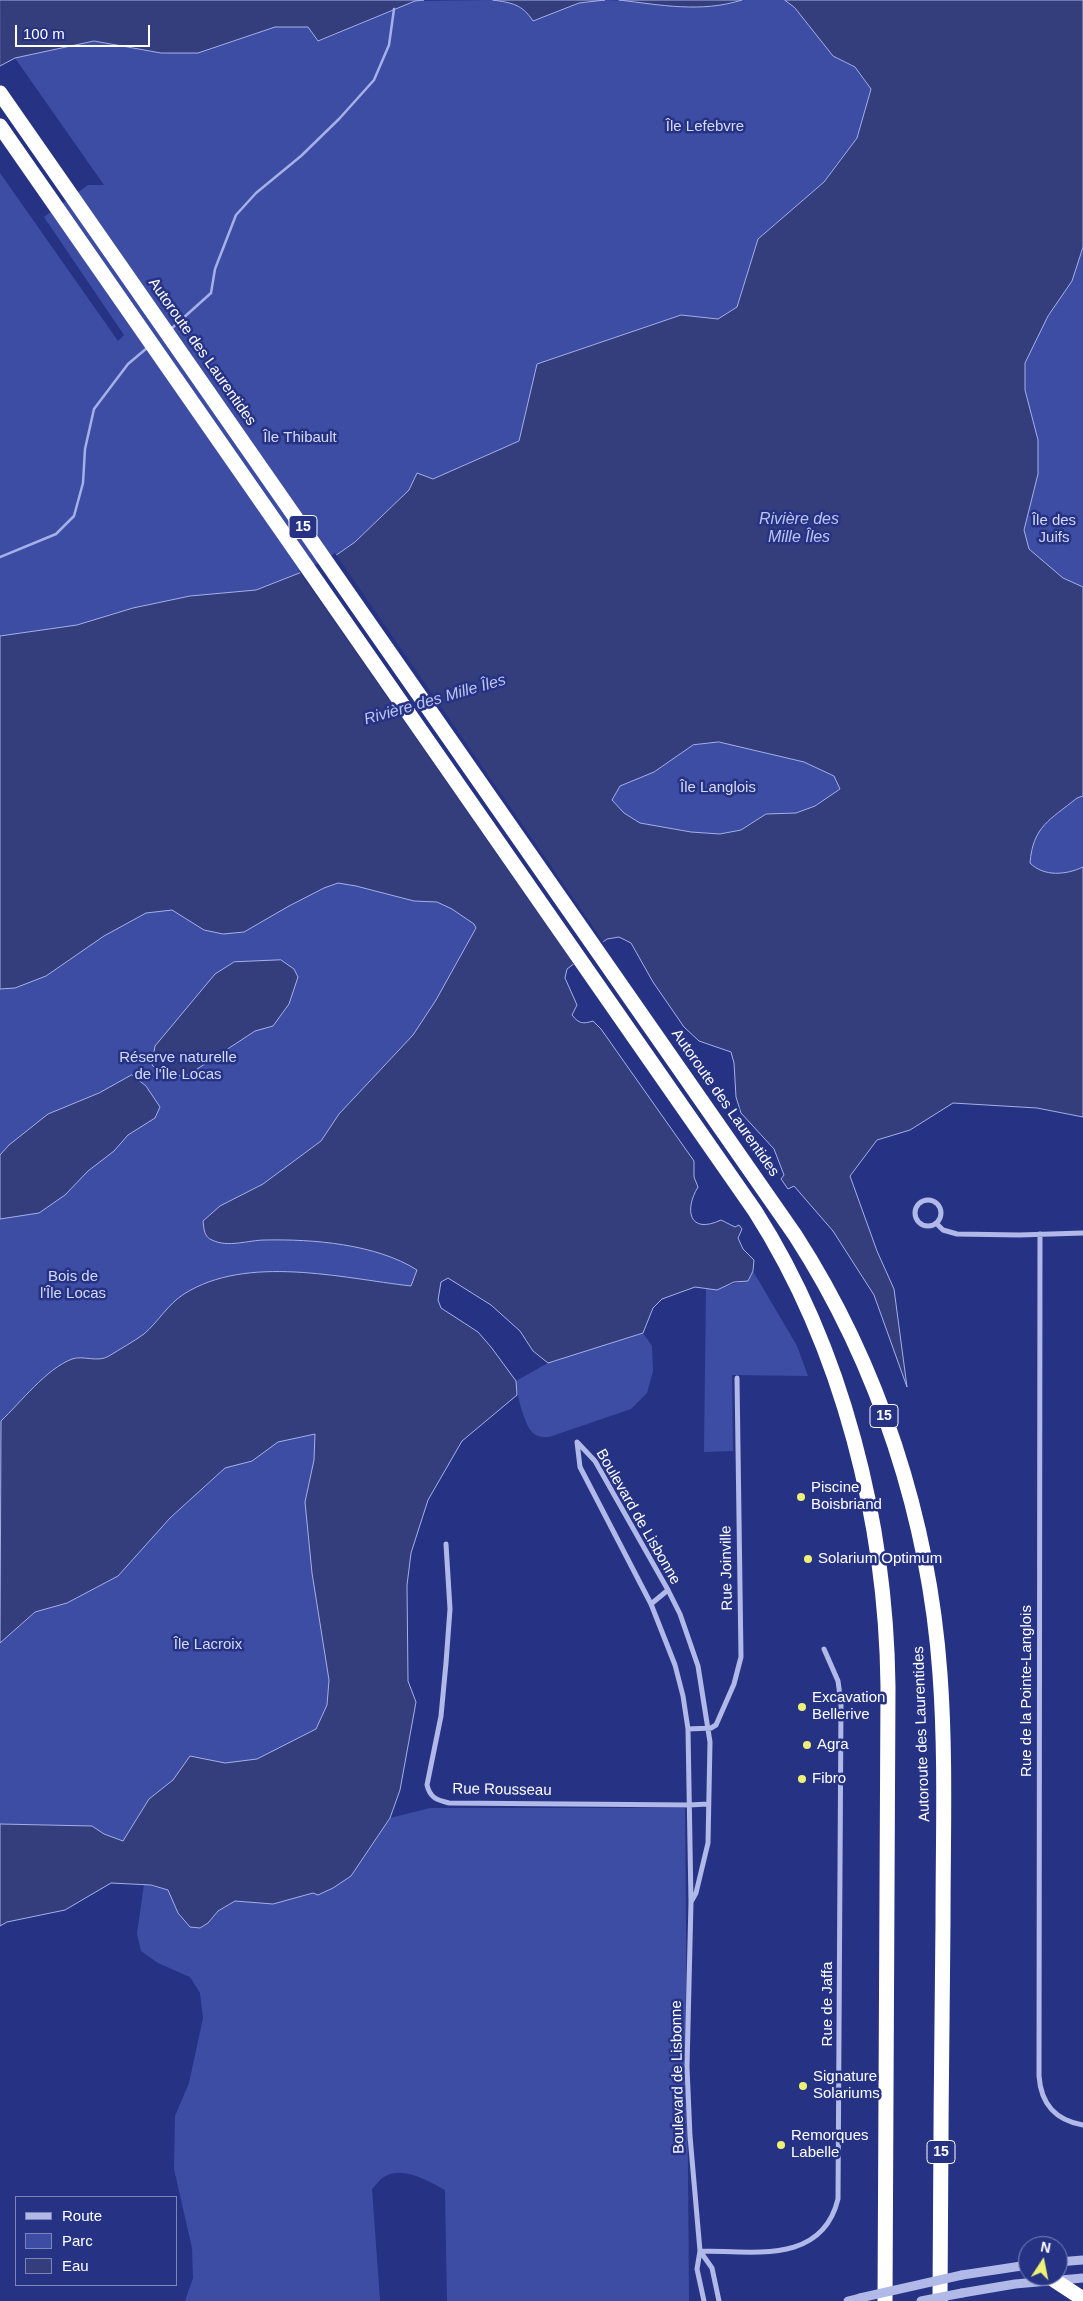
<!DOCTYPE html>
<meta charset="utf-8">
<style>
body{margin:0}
#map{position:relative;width:1083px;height:2301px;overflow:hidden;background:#263385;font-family:Arial,sans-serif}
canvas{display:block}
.legend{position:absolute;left:15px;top:2196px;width:162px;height:90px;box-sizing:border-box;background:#263385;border:1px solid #7d85b6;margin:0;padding:6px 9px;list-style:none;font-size:15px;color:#fff}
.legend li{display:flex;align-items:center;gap:10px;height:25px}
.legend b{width:25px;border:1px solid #7d85b6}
.north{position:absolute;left:1018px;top:2236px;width:50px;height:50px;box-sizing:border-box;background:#263385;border:1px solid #7d85b6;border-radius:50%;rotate:11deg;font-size:14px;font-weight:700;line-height:20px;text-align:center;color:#fff}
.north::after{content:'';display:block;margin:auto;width:18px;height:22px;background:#eff176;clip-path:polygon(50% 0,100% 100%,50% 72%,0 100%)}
.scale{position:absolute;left:15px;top:25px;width:135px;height:22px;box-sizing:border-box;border:2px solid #fff;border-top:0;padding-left:6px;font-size:15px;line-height:18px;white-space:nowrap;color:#fff;-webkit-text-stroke:4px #263385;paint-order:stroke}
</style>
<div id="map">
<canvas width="1083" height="2301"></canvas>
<ul class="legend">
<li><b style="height:6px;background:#b1b9e8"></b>Route</li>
<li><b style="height:14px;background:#3e4da4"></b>Parc</li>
<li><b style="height:14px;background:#353e7c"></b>Eau</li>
</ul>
<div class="north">N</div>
<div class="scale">100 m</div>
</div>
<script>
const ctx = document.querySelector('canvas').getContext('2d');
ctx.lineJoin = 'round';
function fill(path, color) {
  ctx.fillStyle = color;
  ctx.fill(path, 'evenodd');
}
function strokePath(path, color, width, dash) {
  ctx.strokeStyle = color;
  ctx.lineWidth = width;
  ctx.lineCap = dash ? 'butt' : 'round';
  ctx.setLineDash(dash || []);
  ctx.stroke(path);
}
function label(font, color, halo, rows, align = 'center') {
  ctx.font = font + ' Arial,sans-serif';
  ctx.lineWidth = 5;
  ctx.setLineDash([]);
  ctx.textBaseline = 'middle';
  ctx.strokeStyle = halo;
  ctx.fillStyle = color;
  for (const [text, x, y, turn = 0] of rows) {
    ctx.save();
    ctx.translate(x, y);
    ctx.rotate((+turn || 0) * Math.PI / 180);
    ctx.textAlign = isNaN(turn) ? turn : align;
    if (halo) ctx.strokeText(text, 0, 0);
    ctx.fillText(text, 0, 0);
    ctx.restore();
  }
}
fill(new Path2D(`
 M 492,0 C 512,3 522,4 533,21 L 579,3 L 605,0 L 724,5 L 742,0 L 785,0 L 795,8 L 833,56 L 855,67 L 871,89 L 857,138 L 824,182 L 758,239 L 737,307 L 718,319 L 681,315 L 537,364 L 519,441 L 433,479 L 417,473 L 409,490 L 355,542 L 325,563 L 256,590 L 190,596 L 133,608 L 77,625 L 0,636 L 0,173 L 118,341 L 124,335 L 44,217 L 88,185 L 104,185 L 15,58 L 94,41 L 161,53 L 198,53 L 275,27 L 308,27 L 319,41 L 415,1 Z
 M 1083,144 L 1083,608 L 1011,576 L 998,369 Z
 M 719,742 L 804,762 L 834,776 L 840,789 L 815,806 L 796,813 L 766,814 L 741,830 L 720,834 L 691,832 L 640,823 L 624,813 L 612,800 L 620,786 L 654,772 L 693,745 Z
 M 1083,796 L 1083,867 C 1066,875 1044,877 1030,864 C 1033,826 1050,820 1077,798 Z
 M 487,840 L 445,1256 L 415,1321 L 0,1489 L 0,947 L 95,908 Z
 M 753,1271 L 797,1346 L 808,1376 L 732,1375 L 733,1451 L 704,1452 L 706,1289 C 721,1290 733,1282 748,1281 Z
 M 643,1333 L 652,1346 L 653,1371 L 647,1393 L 631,1409 L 549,1437 C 542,1437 536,1437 531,1431 C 523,1419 517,1395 516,1381 L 548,1363 Z
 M 323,1401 L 346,1635 L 320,1741 L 126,1841 L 0,1842 L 0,1643 L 35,1612 L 67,1603 L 118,1576 L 170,1518 L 225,1468 Z
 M 430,1808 L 685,1808 L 689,2301 L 447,2301 L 445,2190 C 429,2181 402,2165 384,2177 C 379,2180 376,2185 372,2189 L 380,2301 L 185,2301 L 193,2278 L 192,2248 L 174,2169 L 175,2116 L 189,2083 L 203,2018 L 200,1993 L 190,1977 L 158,1963 L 141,1951 L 137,1934 L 144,1884 L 168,1890 L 178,1913 L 190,1927 L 200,1928 L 208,1923 L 218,1911 L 235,1901 L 273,1904 L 313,1893 L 351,1876 L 390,1818 Z`), '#3e4da4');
const water = new Path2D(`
 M 0,0 L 424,0 L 415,1 L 318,41 L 308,27 L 275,27 L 198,53 L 161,53 L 94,41 L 15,58 L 0,66 Z
 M 493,0 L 605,0 L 579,3 L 533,21 C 522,4 512,3 493,0 Z
 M 619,0 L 742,0 C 701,13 661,5 619,0 Z
 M 785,0 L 1083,0 L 1083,247 L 1072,281 L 1048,316 L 1025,363 L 1025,390 L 1038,440 L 1038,474 L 1024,530 L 1029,549 L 1063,578 L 1083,587 L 1083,796 L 1077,798 C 1050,820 1033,826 1030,863 C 1044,877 1066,875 1083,867 L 1083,1117 L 1037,1108 L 953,1103 L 910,1130 L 877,1140 L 850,1176 L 877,1251 L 894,1289 L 907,1387 L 874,1295 L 833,1231 L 794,1186 L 788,1189 L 781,1179 L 784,1175 L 774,1149 L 741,1113 L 736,1097 L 734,1063 L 731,1052 L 699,1041 L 684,1027 L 653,982 L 631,943 L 619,937 L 607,939 L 567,969 L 565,978 L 577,1005 L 572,1015 C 579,1024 583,1024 593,1021 L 601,1029 L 694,1161 L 694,1177 L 698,1187 C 684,1210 689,1235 721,1220 L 735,1227 L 739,1225 L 742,1229 L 738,1238 L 743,1249 L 754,1260 L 753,1271 L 748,1281 L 734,1282 L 717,1290 L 695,1287 L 662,1299 L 653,1308 L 643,1333 L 548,1363 L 533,1351 L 520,1331 L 491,1305 L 448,1278 L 441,1282 L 438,1300 L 441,1308 L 478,1332 L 491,1347 L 516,1381 L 517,1395 L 462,1441 L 428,1500 L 411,1553 L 407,1585 L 408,1681 L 416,1702 L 400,1790 L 390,1818 L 351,1876 L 333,1888 L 318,1895 L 313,1893 L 273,1904 L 235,1901 L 218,1911 L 208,1923 L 200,1928 L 190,1927 L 178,1913 L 168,1890 L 151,1885 L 111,1883 L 65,1910 L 7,1922 L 0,1926 L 0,1824 L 92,1826 L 104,1834 L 123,1841 L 149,1799 L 173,1780 L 190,1756 L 225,1763 L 257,1759 L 316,1729 L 327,1705 L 329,1680 L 312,1573 L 305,1502 L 314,1460 L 315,1434 L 278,1442 L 252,1461 L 225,1468 L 170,1518 L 118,1576 L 67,1603 L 35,1612 L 0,1643 L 1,1421 C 21,1402 46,1369 72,1359 C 83,1355 98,1363 109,1356 C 120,1349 133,1342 144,1334 C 158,1322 168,1304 184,1294 C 247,1254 341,1278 411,1286 L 417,1270 C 376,1244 313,1239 265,1240 C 249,1240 228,1248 212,1240 C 204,1237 204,1229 203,1221 L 220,1206 L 263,1184 L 321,1141 L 339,1114 L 413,1035 L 436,1000 L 476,928 L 474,924 L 452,909 L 437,902 L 414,901 L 356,886 L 338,883 L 324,888 L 289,906 L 244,932 L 223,934 L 204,930 L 172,910 L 146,913 L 104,936 L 46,976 L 15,988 L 0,989 L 0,636 L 77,625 L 133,608 L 190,596 L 256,590 L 325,563 L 355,542 L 409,490 L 417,473 L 433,479 L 519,441 L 537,364 L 681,315 L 718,319 L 737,307 L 758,239 L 824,182 L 857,138 L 871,89 L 855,67 L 833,56 L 795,8 ZM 719,742 L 804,762 L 834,776 L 840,789 L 815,806 L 796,813 L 766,814 L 741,830 L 720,834 L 691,832 L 640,823 L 624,813 L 612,800 L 620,786 L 654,772 L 693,745 Z
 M 281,960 L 294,969 L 298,977 L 289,1004 L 273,1026 L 255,1031 L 188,1075 L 165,1077 L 152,1065 L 155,1046 L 215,974 L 234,962 Z
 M 132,1075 L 146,1086 L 160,1107 L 155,1118 L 128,1135 L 114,1151 L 88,1171 L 65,1195 L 39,1213 L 0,1219 L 0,1155 L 9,1145 L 48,1114 L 99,1093 Z`);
fill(water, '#353e7c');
strokePath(water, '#a5b0e8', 1);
fill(new Path2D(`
 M 335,553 L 605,944 L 574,965 L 299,571 L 324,561 Z`), '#263385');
strokePath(new Path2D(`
 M 171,329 L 211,293 L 215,269 L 236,215 L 256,193 L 301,156 L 339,119 L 374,80 L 389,45 L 394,9
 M 0,557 L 56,534 L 74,516 L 83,483 L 85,449 L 94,409 L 128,364 L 147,348`), '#a5b0e8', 2.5);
strokePath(new Path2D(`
 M915 1213a13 13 0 1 1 26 0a13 13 0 1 1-26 0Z
 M 936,1223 L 943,1230 L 957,1234 L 1019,1235 L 1083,1233
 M 1040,1234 L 1039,2076 C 1041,2104 1055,2120 1083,2125
 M 577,1442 L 580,1467 L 651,1604 L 675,1665 L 683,1696 L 688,1729 L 691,1902 L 687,2067 L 690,2136 L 700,2251 L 697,2269 L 704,2301
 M 578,1443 L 595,1461 L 668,1590 L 680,1614 L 698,1666 L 710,1742 L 708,1843 L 696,1893 L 691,1902
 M 446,1544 L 450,1609 L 446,1663 L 441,1716 L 427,1785 C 430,1798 437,1800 449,1803 L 689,1805 L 708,1804
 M 651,1604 L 668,1590
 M 688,1729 L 711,1728 L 716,1725 L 734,1684 L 741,1657 L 737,1378
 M 700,2251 C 753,2251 822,2265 838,2199 L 841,1703 L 838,1681 L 824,1649
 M 700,2251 L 712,2268 L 719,2301`), '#b1b9e8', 5);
strokePath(new Path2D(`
 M 1058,2262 L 1083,2260
 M 962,2275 L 1028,2265
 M 962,2293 L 1015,2284 L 1083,2278
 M 848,2301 L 860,2298`), '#b1b9e8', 9);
strokePath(new Path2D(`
 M 0,93 L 795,1235 C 879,1365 929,1520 940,1674 C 946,1756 943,1839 943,1922 C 942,2048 940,2175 940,2301
 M 0,126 L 755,1211 C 843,1349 886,1523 888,1686 L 885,2301
 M 1054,2280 L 1083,2299`), '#fff', 15);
strokePath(new Path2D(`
 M 860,2298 L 962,2275
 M 921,2301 L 962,2293`), '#b1b9e8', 9);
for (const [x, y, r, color] of [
 [801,1497,5,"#eff176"],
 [808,1559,5,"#eff176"],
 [802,1707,5,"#eff176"],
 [807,1745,5,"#eff176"],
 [802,1779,5,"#eff176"],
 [803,2086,5,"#eff176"],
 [781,2145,5,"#eff176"]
]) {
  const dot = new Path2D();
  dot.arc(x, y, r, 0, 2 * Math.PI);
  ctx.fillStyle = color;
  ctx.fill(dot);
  strokePath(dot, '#263385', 2);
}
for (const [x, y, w] of [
 [303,527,28],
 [884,1416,28],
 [941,2152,28]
]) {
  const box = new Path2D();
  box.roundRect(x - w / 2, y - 11.5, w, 23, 4);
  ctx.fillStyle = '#263385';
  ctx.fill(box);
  strokePath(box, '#fff', 1);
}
label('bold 14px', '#fff', null, [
 ["15",303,527],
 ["15",884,1416],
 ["15",941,2152]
]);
label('15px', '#d4d9f6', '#263385', [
 ["Île Lefebvre",705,127],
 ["Île Thibault",300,438],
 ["Île des",1054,521],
 ["Juifs",1054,538],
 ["Île Langlois",718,788],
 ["Réserve naturelle",178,1058],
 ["de l'Île Locas",178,1075],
 ["Bois de",73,1277],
 ["l'Île Locas",73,1294],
 ["Île Lacroix",208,1645]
]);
label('15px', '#fff', '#263385', [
 ["Autoroute des Laurentides",202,352,55],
 ["Autoroute des Laurentides",725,1103,55],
 ["Boulevard de Lisbonne",638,1517,60],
 ["Rue Joinville",727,1568,-91],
 ["Rue de la Pointe-Langlois",1027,1691,-90],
 ["Autoroute des Laurentides",922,1734,-92],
 ["Rue Rousseau",502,1790,1],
 ["Rue de Jaffa",828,2004,-90],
 ["Boulevard de Lisbonne",678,2077,-91]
]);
label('15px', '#fff', '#263385', [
 ["Piscine",811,1488],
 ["Boisbriand",811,1505],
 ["Solarium Optimum",818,1559],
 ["Excavation",812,1698],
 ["Bellerive",812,1715],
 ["Agra",817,1745],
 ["Fibro",812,1779],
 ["Signature",813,2077],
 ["Solariums",813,2094],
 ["Remorques",791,2136],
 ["Labelle",791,2153]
], 'left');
label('italic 16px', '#bcc4ef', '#263385', [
 ["Rivière des",799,520],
 ["Mille Îles",799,538],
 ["Rivière des Mille Îles",435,700,-16]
]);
</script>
